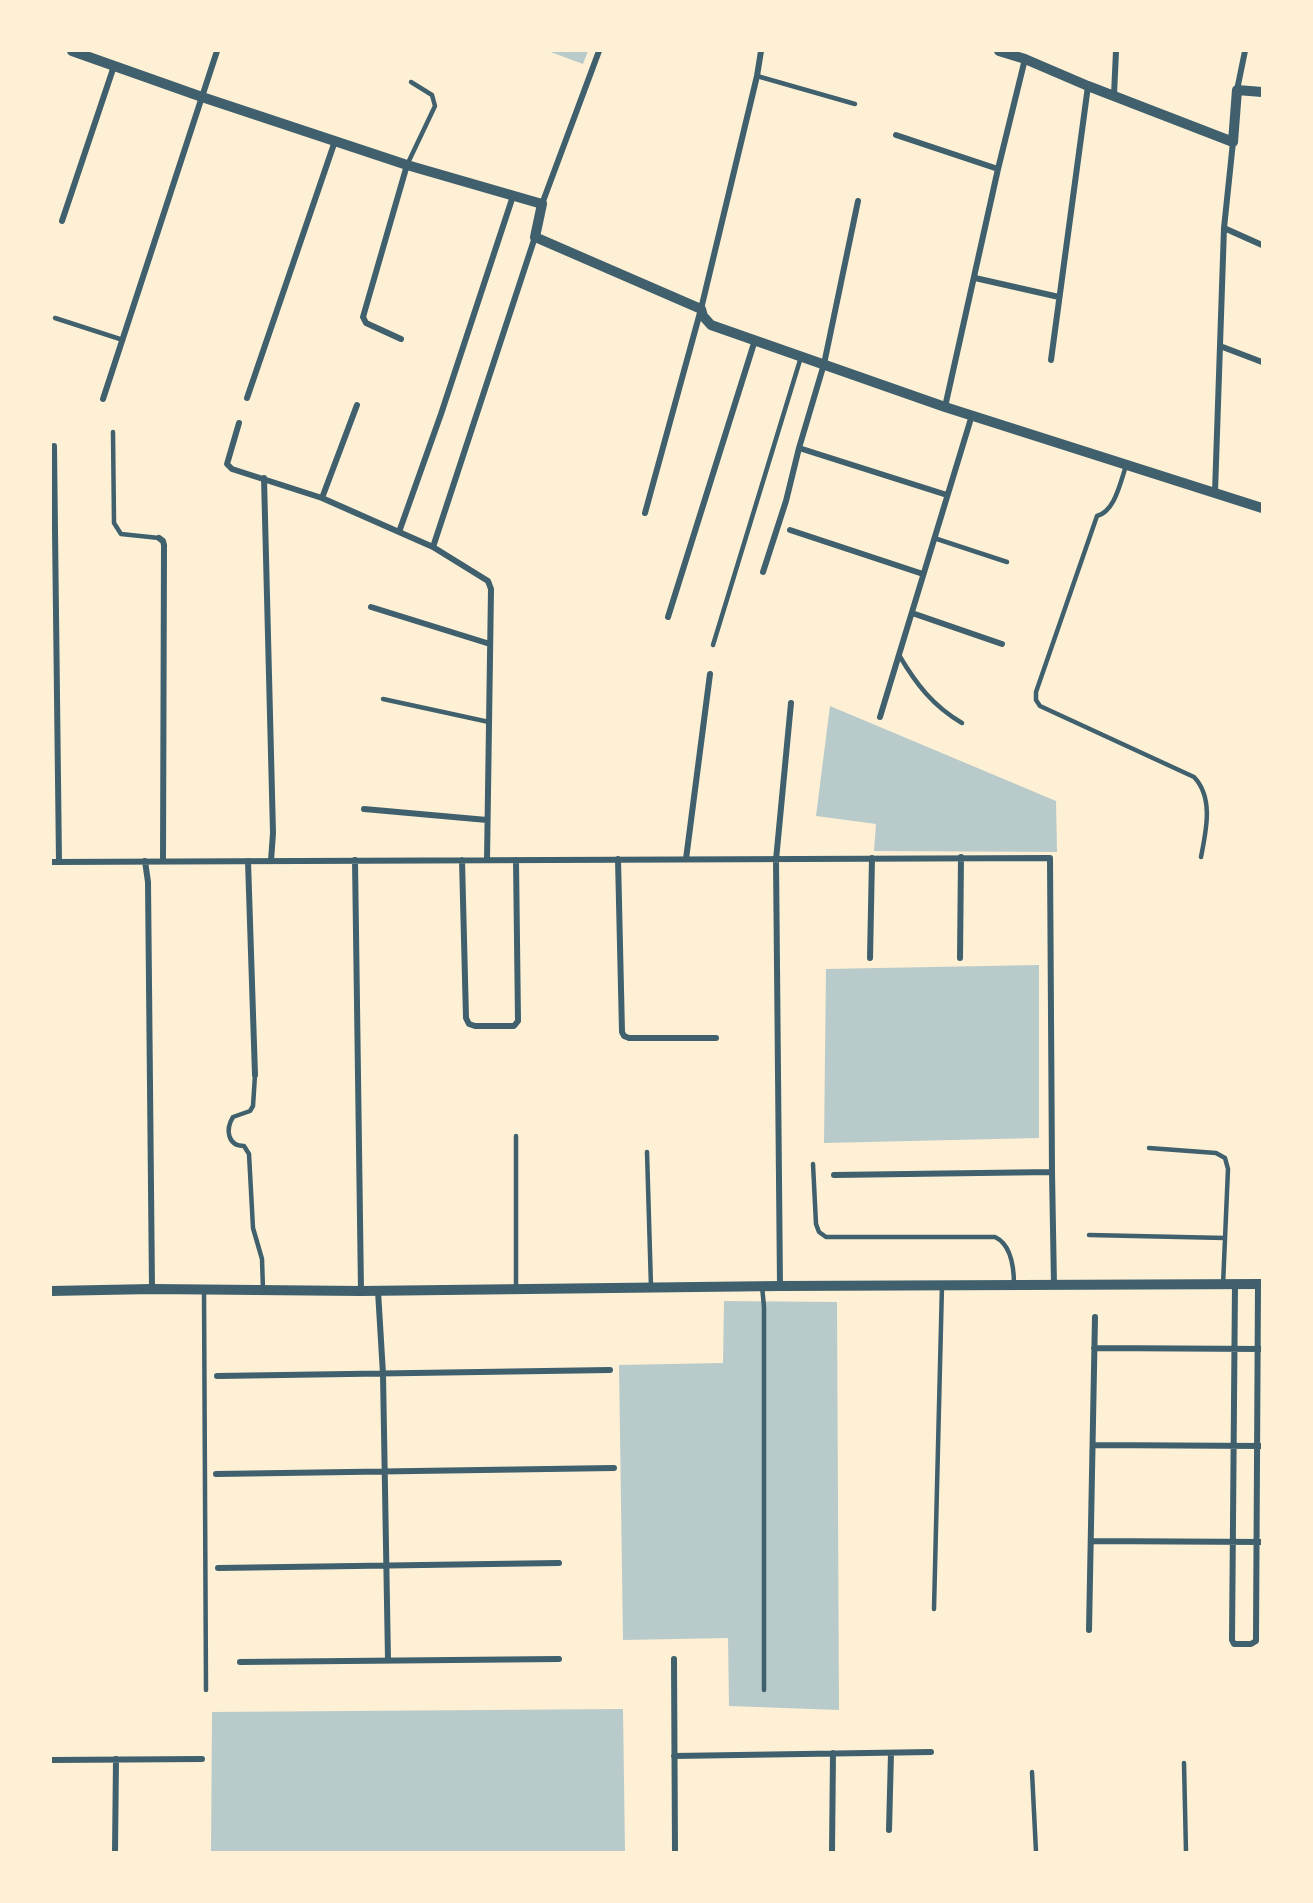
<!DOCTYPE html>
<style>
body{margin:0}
#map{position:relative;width:1313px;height:1903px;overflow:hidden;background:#fdf0d5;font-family:Karla,sans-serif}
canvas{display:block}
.frame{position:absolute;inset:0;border:52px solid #fdf0d5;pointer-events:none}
</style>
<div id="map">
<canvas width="1313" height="1903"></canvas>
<div class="frame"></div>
</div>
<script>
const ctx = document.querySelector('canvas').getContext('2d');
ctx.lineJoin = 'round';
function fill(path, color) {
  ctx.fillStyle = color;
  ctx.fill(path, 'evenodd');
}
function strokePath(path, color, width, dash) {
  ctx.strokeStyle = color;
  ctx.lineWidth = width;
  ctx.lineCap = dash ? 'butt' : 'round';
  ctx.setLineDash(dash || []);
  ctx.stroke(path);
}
fill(new Path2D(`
 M 548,51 L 588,51 L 583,64 Z
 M 830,706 L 1056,801 L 1057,852 L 874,851 L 876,824 L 816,816 Z
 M 1039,965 L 1039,1138 L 824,1143 L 826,969 Z
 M 724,1301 L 837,1302 L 839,1710 L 729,1706 L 728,1638 L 623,1640 L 619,1365 L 723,1363 Z
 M 623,1709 L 625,1852 L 211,1852 L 212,1712 Z`), '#b9caca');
strokePath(new Path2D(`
 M 757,76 L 855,104
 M 407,165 L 435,106 L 432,95 L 411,82
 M 55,318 L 123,340
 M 113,432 L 114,523 L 121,534 L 159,538
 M 1126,466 C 1120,483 1115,511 1097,516 L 1036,692 L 1036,700 L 1040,706 L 1194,777 C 1214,798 1206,831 1201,857
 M 934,538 L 1007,562
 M 713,645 L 801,357
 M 899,655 C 916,684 933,706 962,723
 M 383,699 L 489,722
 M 255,1075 L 253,1106 L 250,1111 L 233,1117 C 225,1130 228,1146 244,1146 L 249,1154 L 253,1228 L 262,1259 L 263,1290
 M 1149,1148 L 1216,1153 L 1225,1158 L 1228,1169 L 1223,1285
 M 647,1152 L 651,1287
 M 813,1164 L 816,1224 L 819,1232 L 826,1237 L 995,1237 C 1012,1245 1014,1268 1014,1285
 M 1089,1235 L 1225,1238
 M 762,1286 L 764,1307 L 764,1690
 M 516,1288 L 516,1136
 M 204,1290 L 206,1690
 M 934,1609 L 942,1285
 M 1184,1763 L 1186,1852
 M 1032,1772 L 1036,1852`), '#3f606c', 4.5);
strokePath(new Path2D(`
 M 1237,90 L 1245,51
 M 1114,95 L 1116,51
 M 896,135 L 998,169
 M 542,204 L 599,51
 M 62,221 L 114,66
 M 1224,228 L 1262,245
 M 975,278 L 1059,297
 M 401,339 L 366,323 L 363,317 L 407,165
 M 1220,346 L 1262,362
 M 1051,360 L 1088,86
 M 247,398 L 335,141
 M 103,399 L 217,51
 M 945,407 L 998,169 L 1025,59
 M 239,423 L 227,464 L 232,469 L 322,498 L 433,547 L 488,581 L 491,589 L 487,860
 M 54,446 L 59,862
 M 799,448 L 947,495
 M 264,478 L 273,833 L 271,861
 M 1215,492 L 1224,228 L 1233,142
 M 322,498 L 357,405
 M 645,513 L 701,309 L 757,76 L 761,51
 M 790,530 L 923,574
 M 399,532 L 441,414 L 513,196
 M 159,538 L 163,541 L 164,545 L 163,861
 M 433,547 L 535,237
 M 763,572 L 786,501 L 799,448 L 824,364 L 858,201
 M 371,607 L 490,644
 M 912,613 L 1002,644
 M 668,617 L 755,340
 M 880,717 L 972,415
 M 364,809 L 487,820
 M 618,859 L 622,1032 L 624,1036 L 629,1038 L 716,1038
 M 686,859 L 710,674
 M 355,860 L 361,1291
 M 462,860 L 466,1018 L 469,1024 L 475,1026 L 514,1026 L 518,1021 L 516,860
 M 145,861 L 148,882 L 152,1289
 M 248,861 L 255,1075
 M 51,862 L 1050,858 L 1052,1172 L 1054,1285
 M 870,958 L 872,858
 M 960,958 L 961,857
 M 834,1175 L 1052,1172
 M 1235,1284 L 1232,1640 L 1234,1644 L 1251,1644 L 1256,1641 L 1256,1637 L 1258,1284
 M 780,1286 L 776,860 L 791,703
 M 378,1291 L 383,1374 L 388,1660
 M 1094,1348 L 1262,1349
 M 217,1376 L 610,1370
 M 1093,1445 L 1262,1446
 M 216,1474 L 614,1468
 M 1091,1541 L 1262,1542
 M 218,1568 L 559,1563
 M 1089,1630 L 1095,1317
 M 674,1659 L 675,1852
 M 240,1662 L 559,1659
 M 674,1756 L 931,1752
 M 51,1760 L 202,1759
 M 889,1830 L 891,1753
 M 115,1852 L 116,1759
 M 832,1852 L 833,1753`), '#3f606c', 6);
strokePath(new Path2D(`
 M 72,51 L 202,97 L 407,165 L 542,204 L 535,237 L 701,309 L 703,316 L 711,325 L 945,407 L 1262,508
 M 999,51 L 1025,59 L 1088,86 L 1233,142 L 1237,90 L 1262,92
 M 51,1291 L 152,1289 L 361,1291 L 780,1286 L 1262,1284`), '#3f606c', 10);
</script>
